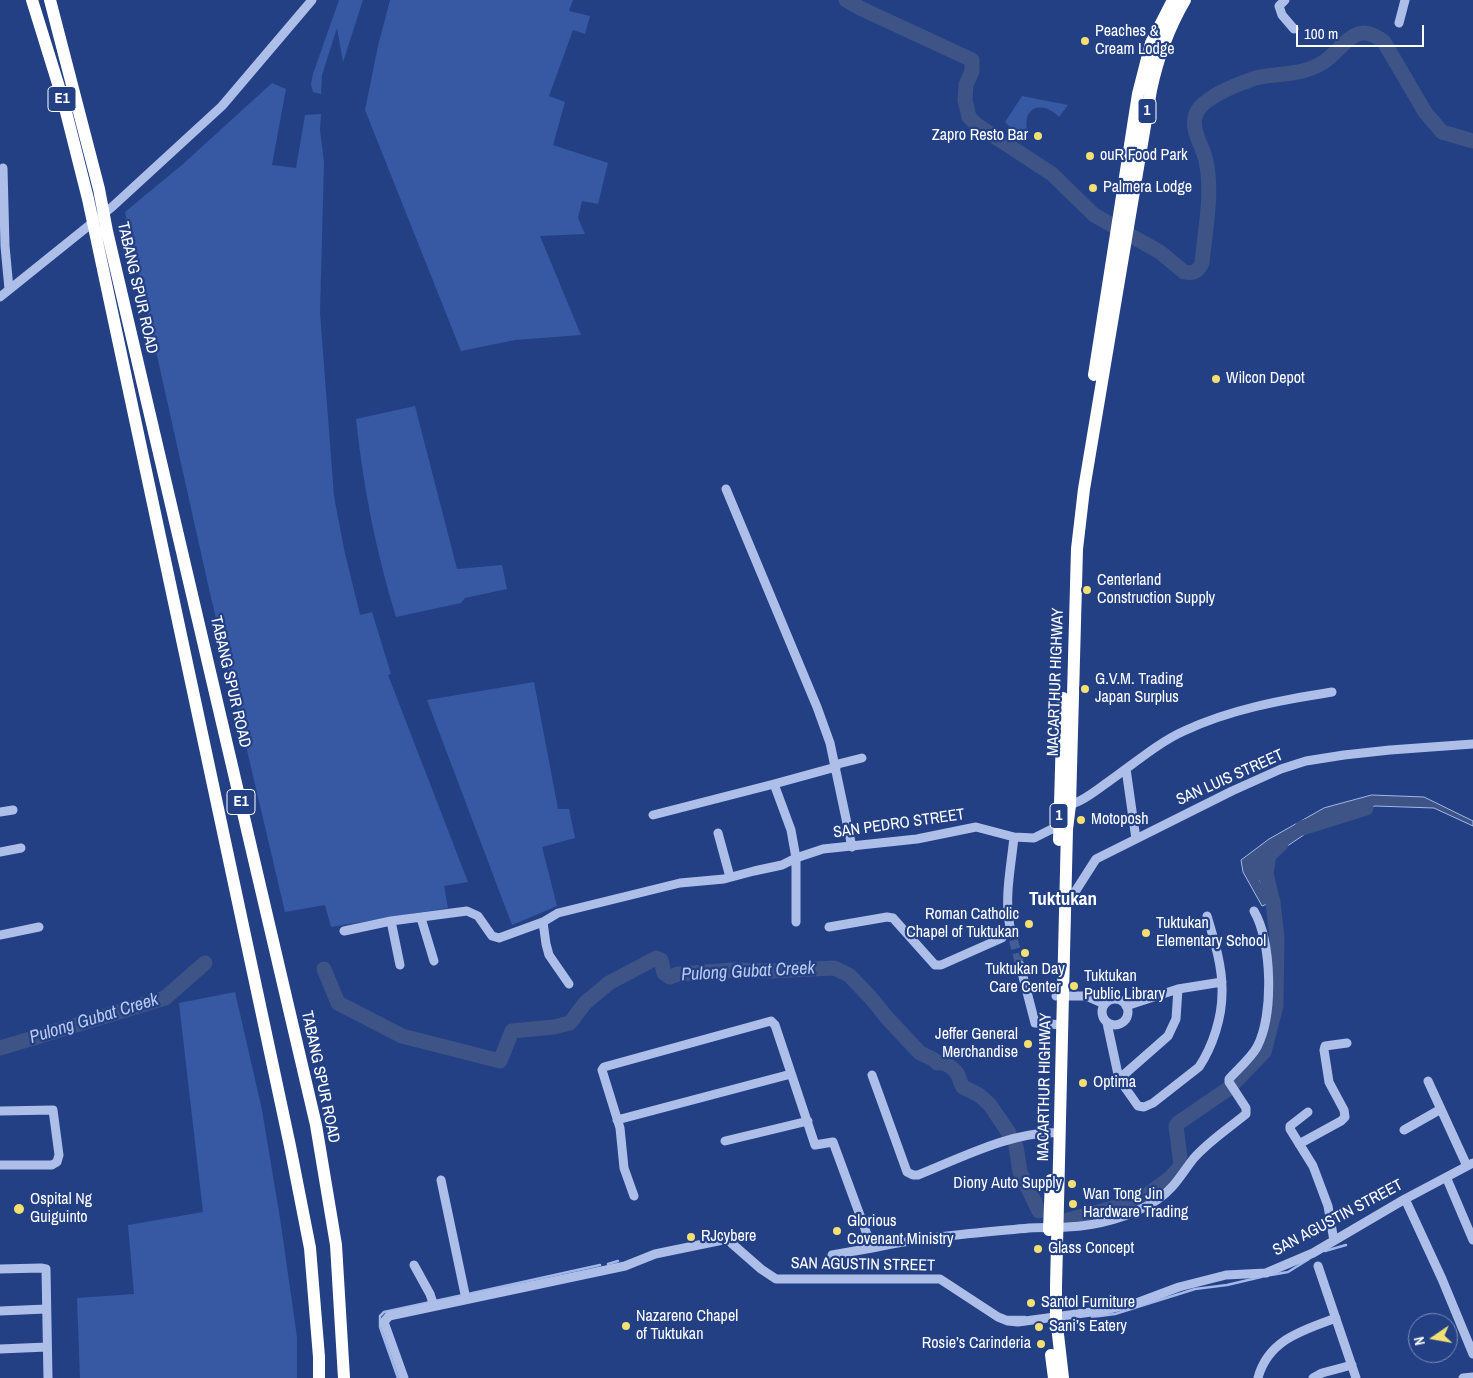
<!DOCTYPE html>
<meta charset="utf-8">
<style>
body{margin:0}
#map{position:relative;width:1473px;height:1378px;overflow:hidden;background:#234085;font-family:"Archivo Narrow",sans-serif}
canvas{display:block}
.north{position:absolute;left:1408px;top:1313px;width:50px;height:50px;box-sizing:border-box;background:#234085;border:1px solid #7b8cb6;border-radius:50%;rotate:258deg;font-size:14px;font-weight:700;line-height:20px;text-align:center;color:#fff}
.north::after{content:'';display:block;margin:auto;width:18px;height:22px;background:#f4e070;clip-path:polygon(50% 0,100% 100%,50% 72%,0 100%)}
.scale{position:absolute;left:1296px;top:25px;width:128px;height:22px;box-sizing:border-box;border:2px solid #fff;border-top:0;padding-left:6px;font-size:15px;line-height:18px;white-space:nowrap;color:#fff;-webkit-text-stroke:4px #234085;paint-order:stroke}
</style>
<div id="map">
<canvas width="1473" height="1378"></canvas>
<div class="north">N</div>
<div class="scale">100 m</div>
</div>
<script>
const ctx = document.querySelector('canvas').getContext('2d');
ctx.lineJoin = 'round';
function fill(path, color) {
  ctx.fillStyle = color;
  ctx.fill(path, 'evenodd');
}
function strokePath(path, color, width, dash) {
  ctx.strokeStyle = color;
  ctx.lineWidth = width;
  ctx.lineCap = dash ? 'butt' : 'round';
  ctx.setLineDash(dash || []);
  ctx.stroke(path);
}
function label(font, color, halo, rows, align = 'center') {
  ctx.font = font + ' "Archivo Narrow",sans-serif';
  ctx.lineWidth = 4.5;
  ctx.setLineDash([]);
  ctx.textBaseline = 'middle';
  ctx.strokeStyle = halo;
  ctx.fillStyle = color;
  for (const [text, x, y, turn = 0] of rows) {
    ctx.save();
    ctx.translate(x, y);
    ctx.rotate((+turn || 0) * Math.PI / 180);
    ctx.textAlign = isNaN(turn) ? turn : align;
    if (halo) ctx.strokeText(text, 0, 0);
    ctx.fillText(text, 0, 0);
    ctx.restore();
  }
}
fill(new Path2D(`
 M 339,0 L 363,0 L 343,62 L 337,28 L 322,75 L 321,94 L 313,92 L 311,84 L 313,74 Z
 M 390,0 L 573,0 L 569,11 L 590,16 L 585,34 L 573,30 L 549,96 L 565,102 L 553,145 L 608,163 L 598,204 L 582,201 L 578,218 L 585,234 L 540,236 L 581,335 L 515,340 L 461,351 L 365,110 L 378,46 Z
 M 272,83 L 286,89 L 272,165 L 296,168 L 305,115 L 321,114 L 320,130 L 324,162 L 320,313 L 334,496 L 344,549 L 360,615 L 372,612 L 391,674 L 388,675 L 468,882 L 444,886 L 448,908 L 331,927 L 325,905 L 285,912 L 207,580 L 125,212 L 183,164 Z
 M 1022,96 L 1068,105 L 1059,117 C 1044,101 1023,105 1027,129 L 1020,138 L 1005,122 Z
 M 415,406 L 457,569 L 502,565 L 507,589 L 465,598 L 461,603 L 396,617 C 376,552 363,486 356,419 Z
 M 534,682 L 558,809 L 569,809 L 575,838 L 542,847 L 557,906 L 512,925 L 427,700 Z
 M 235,992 L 262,1110 L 280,1218 L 297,1337 L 297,1378 L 80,1378 L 77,1298 L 134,1294 L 128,1225 L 203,1212 L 179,1003 Z`), '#3758a2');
const water = new Path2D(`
 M 1372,795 L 1424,797 L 1473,821 L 1473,826 L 1434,808 L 1375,806 L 1329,818 L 1265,861 L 1260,881 L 1273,902 L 1262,906 L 1243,872 L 1241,860 L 1269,839 L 1324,808 Z`);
fill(water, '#3e5386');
strokePath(water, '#a1b8e9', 1);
strokePath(new Path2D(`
 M 1325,1251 L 1346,1245
 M 608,1264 L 618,1261
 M 1271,1275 L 1288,1272 L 1309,1259
 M 468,1294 L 600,1265
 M 1008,1317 L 1025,1317
 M 1092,1317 L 1115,1314 L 1195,1289 L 1227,1285 L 1261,1277
 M 398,1378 L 380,1327 L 380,1316 L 384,1312 L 463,1295`), '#a1b8e9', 2.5);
strokePath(new Path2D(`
 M 846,0 L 862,9 L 972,60 L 972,71 L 966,85 L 965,100 L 969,117 L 977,125 L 1052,174 L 1094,215 L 1160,252 L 1184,272 C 1193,274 1198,272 1202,263 C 1205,231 1213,192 1206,161 C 1203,146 1190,130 1196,114 C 1201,100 1229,88 1242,83 C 1248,81 1254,78 1260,77 C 1281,73 1303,75 1322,63 C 1344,50 1354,17 1384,42 L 1425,112 L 1442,132 L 1473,141
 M 1302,828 L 1366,808
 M 324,969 L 338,1003 L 402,1036 L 500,1061 L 512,1031 L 554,1027 L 570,1023 L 585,1003 L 609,983 L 656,958 L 661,960 L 664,973 L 670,977 L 678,974 L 734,970 L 771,971 L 834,968 L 849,975 L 871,998 L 888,1019 L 920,1053 L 933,1059 L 937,1063 C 945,1062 953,1067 958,1075 C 960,1079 960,1083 963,1087 L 979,1095 L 990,1105 L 1009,1133
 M 0,1048 L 165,998 L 205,963
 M 1016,1146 L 1020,1172 L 1039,1211
 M 1068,1220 L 1139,1201 L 1170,1178 L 1181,1166 L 1176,1126 L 1178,1123 L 1228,1089 L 1264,1052 L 1276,1006 L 1277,937 L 1273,902 L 1266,874 L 1269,855 L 1281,844`), '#3e5386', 15);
strokePath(new Path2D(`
 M 1010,927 L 1020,965`), '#445d97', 9, [9, 4.5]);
strokePath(new Path2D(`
 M 1285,0 L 1279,6 L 1282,15 L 1294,29
 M 1399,23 L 1405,0
 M 3,168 L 5,246 L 9,289
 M 0,297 L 112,207 L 222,106 L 312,0
 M 726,489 L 817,707 L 830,743 L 852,847
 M 1126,769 L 1136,839
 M 774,784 L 836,767 L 838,764 L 862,758
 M 1065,806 C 1081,803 1095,791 1108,782 C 1131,766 1159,742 1184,731 C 1231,709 1282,700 1332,692
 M 0,812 L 13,810
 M 718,833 L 730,877
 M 0,852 L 21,848
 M 1058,897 L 1073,895 L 1096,859 L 1232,791 L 1281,769 L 1306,761 L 1344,755 L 1390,750 L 1473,744
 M 421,918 L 434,961
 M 391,921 L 400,965
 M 796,922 L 796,858 L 823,849 L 917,839 L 976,827 L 1014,837 L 1034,838 L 1052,829 L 1065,829
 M 829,927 L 887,917 L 893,918 L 935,965 L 941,965 L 1002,938
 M 1010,927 C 1004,898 1011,867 1014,837
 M 344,931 L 391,921 L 467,911 L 478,916 L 492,936 L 499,938 L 543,922
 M 0,935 L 39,927
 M 1020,965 L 1035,1023 L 1063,1025
 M 569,984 L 549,955 L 546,944 L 543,922 L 558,913 L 680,883 L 724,879 L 754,871 L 782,865 L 796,858 L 791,830 L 774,784 L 653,815
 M 1056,996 L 1086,996 L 1104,1004
 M1102 1012a13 13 0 1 1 26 0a13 13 0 1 1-26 0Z
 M 1126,1006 L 1178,989 L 1222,982
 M 1107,1023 L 1119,1079 L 1138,1106 L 1144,1107 L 1153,1103 L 1199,1067 C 1213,1046 1222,1017 1222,993 C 1223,968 1214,939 1207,916
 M 872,1075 L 907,1172 L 913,1175 L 918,1175 C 958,1159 1017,1129 1060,1133
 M 1119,1079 L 1168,1036 L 1176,1019 L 1178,989
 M 1428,1081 L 1467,1166
 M 0,1111 L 53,1110 L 59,1155 L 57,1162 L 52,1165 L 0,1165
 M 1308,1112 L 1290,1126 L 1290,1129 L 1313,1166 L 1328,1206 L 1334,1241
 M 617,1120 L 791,1074
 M 1404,1130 L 1441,1109
 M 725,1141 L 808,1121
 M 1299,1144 L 1341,1121 L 1345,1117 L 1344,1110 L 1329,1082 L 1324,1050 L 1325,1046 L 1347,1043
 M 1447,1179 L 1473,1240
 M 441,1180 L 466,1299
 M 634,1196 L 624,1168 L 620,1128 L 602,1070 L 604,1067 L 771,1021 L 775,1025 L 815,1145 L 833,1142 L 872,1248 C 923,1237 977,1233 1029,1228 C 1042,1227 1055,1228 1067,1227 C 1097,1226 1131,1217 1157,1200 C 1174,1189 1182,1173 1194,1158 C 1209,1141 1229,1128 1246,1114 L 1246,1108 L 1229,1082 L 1229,1079 C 1238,1069 1251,1058 1257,1047 C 1274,1015 1272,942 1254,911
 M 1405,1199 L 1442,1279 L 1473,1354
 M 832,1255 L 872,1248
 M 414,1265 L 430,1294 L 434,1306
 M 1318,1266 L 1356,1378
 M 0,1269 L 41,1268 L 46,1269 L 48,1378
 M 0,1311 L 46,1309
 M 0,1349 L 47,1347
 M 404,1378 L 384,1322 L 389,1316 L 625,1266 L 655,1254 L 723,1240 L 729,1241 L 761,1269 L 776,1279 L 940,1279 L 998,1317 L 1008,1321 L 1018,1322 L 1106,1310 L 1139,1302 L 1179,1287 L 1226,1275 L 1266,1273 L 1313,1253 L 1405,1199 L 1473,1163
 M 1258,1378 C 1268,1340 1303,1330 1336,1318
 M 1313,1378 L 1322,1373 L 1352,1365
 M 1463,1378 L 1473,1377`), '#adbfe9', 9);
strokePath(new Path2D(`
 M 32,0 L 63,100 L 88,199 L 290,1146 L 310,1248 L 319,1357 L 319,1378
 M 50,0 L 99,189 L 107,231 L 316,1125 L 336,1245 L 344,1378
 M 1094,375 L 1138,94 L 1151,43 L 1173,0
 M 1059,840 L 1063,698
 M 1049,1230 L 1051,1180
 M 1051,1355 L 1054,1378
 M 1063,1378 L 1056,1317 L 1056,1286 L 1067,829 L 1070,805 L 1077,549 L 1084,489 L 1151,90 C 1158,57 1168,29 1185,0`), '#fff', 12);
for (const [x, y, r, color] of [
 [1085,41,5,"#f4e070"],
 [1038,136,5,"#f4e070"],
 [1090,156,5,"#f4e070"],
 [1093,188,5,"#f4e070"],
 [1216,379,5,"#f4e070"],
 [1087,590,5,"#f4e070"],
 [1085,689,5,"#f4e070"],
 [1081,820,5,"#f4e070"],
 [1029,924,5,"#f4e070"],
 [1146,933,5,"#f4e070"],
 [1025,953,5,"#f4e070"],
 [1074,986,5,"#f4e070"],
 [1028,1044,5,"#f4e070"],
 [1083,1083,5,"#f4e070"],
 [1072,1184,5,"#f4e070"],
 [1073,1204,5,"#f4e070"],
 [19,1209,6,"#f4e070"],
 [837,1231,5,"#f4e070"],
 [691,1237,5,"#f4e070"],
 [1038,1249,5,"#f4e070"],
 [1031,1303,5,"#f4e070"],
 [626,1326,5,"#f4e070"],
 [1039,1327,5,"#f4e070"],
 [1041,1344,5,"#f4e070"]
]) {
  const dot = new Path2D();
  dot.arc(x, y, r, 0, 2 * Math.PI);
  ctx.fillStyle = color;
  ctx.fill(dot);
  strokePath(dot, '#234085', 2);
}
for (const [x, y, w] of [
 [62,99,28],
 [1147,111,18],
 [241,802,28],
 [1059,816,18]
]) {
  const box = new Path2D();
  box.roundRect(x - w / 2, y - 12.5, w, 25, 4);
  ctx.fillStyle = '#234085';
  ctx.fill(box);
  strokePath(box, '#fff', 1);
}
label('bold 15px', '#fff', null, [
 ["E1",62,99],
 ["1",1147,111],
 ["E1",241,802],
 ["1",1059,816]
]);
label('16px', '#fff', '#234085', [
 ["Peaches &",1095,32],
 ["Cream Lodge",1095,50],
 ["Zapro Resto Bar",1028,136,"right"],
 ["ouR Food Park",1100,156],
 ["Palmera Lodge",1103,188],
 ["Wilcon Depot",1226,379],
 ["Centerland",1097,581],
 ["Construction Supply",1097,599],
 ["G.V.M. Trading",1095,680],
 ["Japan Surplus",1095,698],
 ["Motoposh",1091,820],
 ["Roman Catholic",1019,915,"right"],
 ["Chapel of Tuktukan",1019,933,"right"],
 ["Tuktukan",1156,924],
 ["Elementary School",1156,942],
 ["Tuktukan Day",1025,970,"center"],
 ["Care Center",1025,988,"center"],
 ["Tuktukan",1084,977],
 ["Public Library",1084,995],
 ["Jeffer General",1018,1035,"right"],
 ["Merchandise",1018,1053,"right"],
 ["Optima",1093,1083],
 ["Diony Auto Supply",1062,1184,"right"],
 ["Wan Tong Jin",1083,1195],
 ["Hardware Trading",1083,1213],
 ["Ospital Ng",30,1200],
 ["Guiguinto",30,1218],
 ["Glorious",847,1222],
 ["Covenant Ministry",847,1240],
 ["RJcybere",701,1237],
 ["Glass Concept",1048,1249],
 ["Santol Furniture",1041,1303],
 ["Nazareno Chapel",636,1317],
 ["of Tuktukan",636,1335],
 ["Sani’s Eatery",1049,1327],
 ["Rosie’s Carinderia",1031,1344,"right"]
], 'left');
label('16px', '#fff', '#234085', [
 ["TABANG SPUR ROAD",137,288,77],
 ["TABANG SPUR ROAD",230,682,77],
 ["MACARTHUR HIGHWAY",1056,682,-88],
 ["SAN LUIS STREET",1230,778,-24],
 ["SAN PEDRO STREET",899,824,-8],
 ["TABANG SPUR ROAD",320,1077,78],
 ["MACARTHUR HIGHWAY",1045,1087,-89],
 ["SAN AGUSTIN STREET",1338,1218,-28],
 ["SAN AGUSTIN STREET",863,1265,1]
]);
label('italic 18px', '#b8caf0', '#234085', [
 ["Pulong Gubat Creek",748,972,-3],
 ["Pulong Gubat Creek",94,1019,-17]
]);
label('bold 19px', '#fff', '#234085', [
 ["Tuktukan",1063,900]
]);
</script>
